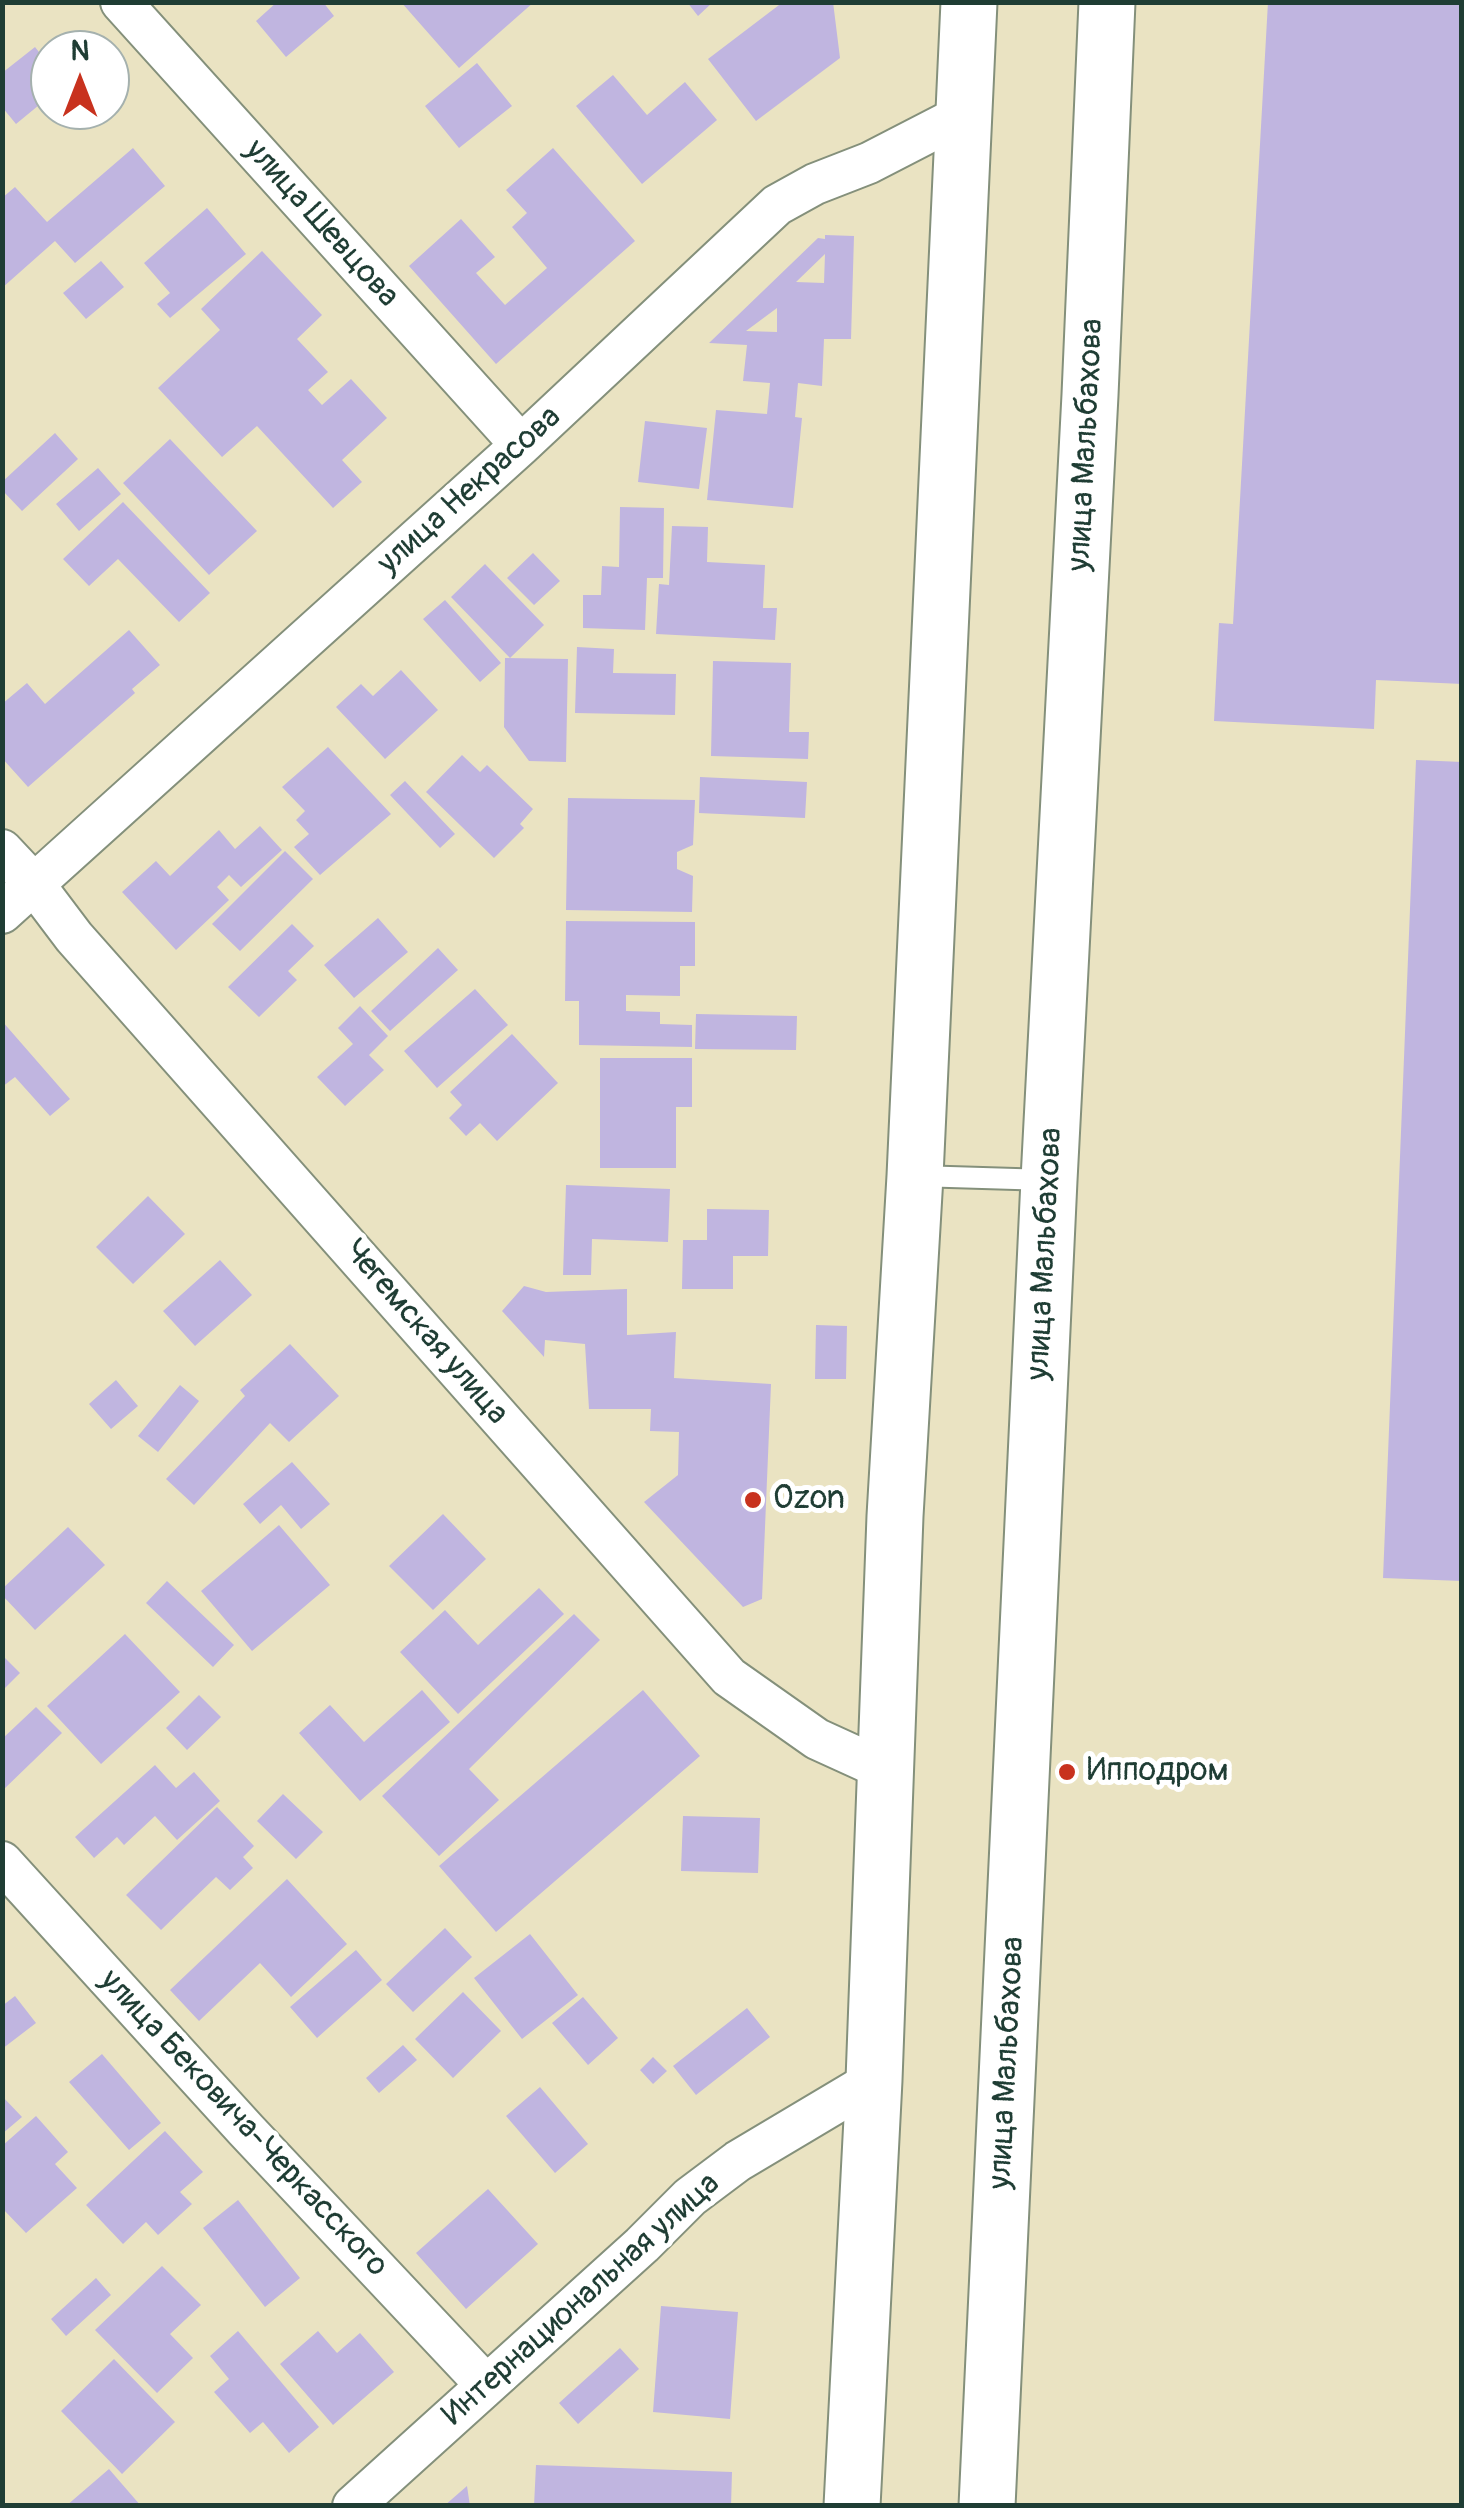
<!DOCTYPE html>
<meta charset="utf-8">
<style>
body{margin:0}
#map{position:relative;width:1464px;height:2508px;overflow:hidden;background:#eae3c2;font-family:Pangolin,sans-serif}
canvas{display:block}
.frame{position:absolute;inset:0;border:5px solid #1f3d34;pointer-events:none}
.north{position:absolute;left:30px;top:30px;width:100px;height:100px;box-sizing:border-box;background:#fff;border:2px solid #a5b1ae;border-radius:50%;rotate:0deg;font-size:28px;font-weight:700;line-height:40px;text-align:center;color:#1f3d34}
.north::after{content:'';display:block;margin:auto;width:35px;height:45px;background:#c8321e;clip-path:polygon(50% 0,100% 100%,50% 72%,0 100%)}
</style>
<div id="map">
<canvas width="1464" height="2508"></canvas>
<div class="frame"></div>
<div class="north">N</div>
</div>
<script>
const ctx = document.querySelector('canvas').getContext('2d');
ctx.lineJoin = 'round';
function fill(path, color) {
  ctx.fillStyle = color;
  ctx.fill(path, 'evenodd');
}
function strokePath(path, color, width, dash) {
  ctx.strokeStyle = color;
  ctx.lineWidth = width;
  ctx.lineCap = dash ? 'butt' : 'round';
  ctx.setLineDash(dash || []);
  ctx.stroke(path);
}
function label(font, color, halo, rows, align = 'center') {
  ctx.font = font + ' Pangolin,sans-serif';
  ctx.lineWidth = 10;
  ctx.setLineDash([]);
  ctx.textBaseline = 'middle';
  ctx.strokeStyle = halo;
  ctx.fillStyle = color;
  for (const [text, x, y, turn = 0] of rows) {
    ctx.save();
    ctx.translate(x, y);
    ctx.rotate((+turn || 0) * Math.PI / 180);
    ctx.textAlign = isNaN(turn) ? turn : align;
    if (halo) ctx.strokeText(text, 0, 0);
    ctx.fillText(text, 0, 0);
    ctx.restore();
  }
}
fill(new Path2D(`
 M 277,2 L 323,2 L 334,16 L 286,57 L 256,21 Z
 M 401,2 L 534,2 L 459,68 Z
 M 687,2 L 713,2 L 698,16 Z
 M 783,2 L 833,2 L 840,58 L 756,121 L 708,59 Z
 M 1268,2 L 1462,2 L 1462,684 L 1376,680 L 1374,729 L 1214,721 L 1219,623 L 1233,624 Z
 M 35,47 L 50,66 L 50,96 L 16,124 L 2,107 L 2,73 Z
 M 477,63 L 512,106 L 459,148 L 425,106 Z
 M 613,75 L 647,115 L 685,82 L 717,120 L 642,184 L 576,106 Z
 M 133,148 L 165,186 L 75,263 L 55,241 L 2,288 L 2,198 L 15,187 L 47,222 Z
 M 553,148 L 635,241 L 496,364 L 409,266 L 461,219 L 495,257 L 476,273 L 505,305 L 547,268 L 512,227 L 527,213 L 506,190 Z
 M 207,208 L 246,254 L 170,318 L 157,304 L 170,293 L 144,263 Z
 M 825,235 L 854,236 L 851,339 L 824,339 L 822,386 L 798,383 L 795,417 L 802,418 L 793,508 L 707,500 L 716,410 L 767,414 L 770,383 L 743,381 L 747,345 L 709,343 L 818,238 L 825,239 ZM 825,254 L 824,283 L 796,282 ZM 777,308 L 777,332 L 746,331 Z
 M 262,251 L 322,315 L 297,339 L 328,372 L 308,390 L 322,405 L 351,379 L 387,418 L 342,460 L 362,482 L 333,508 L 257,426 L 222,457 L 158,388 L 220,330 L 201,309 Z
 M 101,261 L 124,287 L 86,319 L 63,293 Z
 M 645,421 L 707,428 L 699,489 L 638,482 Z
 M 55,433 L 78,459 L 22,511 L 2,490 L 2,482 Z
 M 170,439 L 257,531 L 209,575 L 123,483 Z
 M 98,468 L 121,494 L 79,531 L 56,504 Z
 M 123,502 L 210,593 L 179,622 L 118,559 L 89,586 L 63,559 Z
 M 620,507 L 664,508 L 663,578 L 647,578 L 645,630 L 583,628 L 583,595 L 601,595 L 602,566 L 619,567 Z
 M 672,526 L 708,527 L 707,562 L 765,565 L 763,608 L 777,608 L 775,640 L 656,634 L 659,584 L 669,585 Z
 M 533,553 L 560,581 L 534,605 L 507,578 Z
 M 485,564 L 544,625 L 510,658 L 451,597 Z
 M 445,600 L 501,663 L 480,682 L 423,619 Z
 M 129,630 L 160,665 L 132,689 L 135,693 L 28,787 L 2,758 L 2,704 L 27,683 L 45,704 Z
 M 577,647 L 614,649 L 613,673 L 676,674 L 675,715 L 575,713 Z
 M 505,658 L 568,659 L 566,762 L 529,761 L 504,727 Z
 M 713,661 L 791,663 L 789,732 L 809,732 L 808,759 L 711,756 Z
 M 401,670 L 438,710 L 385,759 L 336,707 L 361,684 L 373,696 Z
 M 328,747 L 391,814 L 320,875 L 294,847 L 309,834 L 296,820 L 305,811 L 282,787 Z
 M 462,755 L 480,772 L 487,765 L 533,809 L 520,824 L 524,828 L 494,858 L 426,792 Z
 M 1416,760 L 1462,762 L 1462,1581 L 1383,1578 Z
 M 700,777 L 807,782 L 805,818 L 699,813 Z
 M 405,781 L 455,834 L 440,848 L 390,795 Z
 M 568,798 L 695,800 L 693,845 L 677,852 L 677,869 L 693,876 L 692,912 L 566,910 Z
 M 260,826 L 282,850 L 241,887 L 229,875 L 217,887 L 229,900 L 176,950 L 122,892 L 156,861 L 170,876 L 219,830 L 235,849 Z
 M 285,851 L 313,879 L 240,951 L 212,924 Z
 M 378,918 L 408,952 L 354,998 L 324,965 Z
 M 566,921 L 695,922 L 695,966 L 680,966 L 680,996 L 626,995 L 626,1011 L 660,1012 L 660,1024 L 692,1025 L 692,1047 L 579,1045 L 579,1001 L 565,1001 Z
 M 292,924 L 314,946 L 288,971 L 297,980 L 259,1017 L 228,987 Z
 M 438,948 L 458,970 L 390,1031 L 371,1011 Z
 M 475,989 L 508,1025 L 437,1088 L 404,1051 Z
 M 360,1006 L 388,1036 L 369,1055 L 384,1070 L 345,1106 L 317,1077 L 353,1044 L 338,1028 Z
 M 696,1014 L 797,1016 L 796,1050 L 695,1049 Z
 M 2,1021 L 70,1099 L 50,1116 L 15,1077 L 2,1087 Z
 M 512,1034 L 558,1083 L 497,1141 L 480,1123 L 466,1136 L 449,1118 L 462,1105 L 450,1092 Z
 M 600,1058 L 692,1058 L 692,1107 L 676,1107 L 676,1168 L 600,1168 Z
 M 566,1185 L 670,1189 L 668,1242 L 592,1239 L 591,1275 L 563,1275 Z
 M 148,1196 L 185,1234 L 133,1284 L 96,1247 Z
 M 707,1209 L 769,1210 L 768,1256 L 733,1256 L 733,1289 L 682,1289 L 683,1240 L 707,1240 Z
 M 220,1260 L 252,1295 L 195,1346 L 163,1311 Z
 M 524,1286 L 546,1292 L 627,1289 L 627,1335 L 676,1332 L 674,1378 L 771,1384 L 762,1599 L 743,1607 L 644,1502 L 678,1475 L 679,1432 L 650,1431 L 651,1409 L 589,1409 L 585,1344 L 545,1340 L 544,1357 L 502,1311 Z
 M 816,1325 L 847,1326 L 846,1379 L 815,1379 Z
 M 290,1344 L 339,1396 L 289,1442 L 270,1423 L 194,1505 L 166,1479 L 245,1396 L 240,1390 Z
 M 116,1380 L 138,1406 L 111,1429 L 89,1404 Z
 M 180,1385 L 199,1401 L 158,1452 L 138,1436 Z
 M 292,1462 L 330,1504 L 301,1529 L 281,1505 L 260,1524 L 243,1504 Z
 M 443,1514 L 486,1559 L 433,1610 L 389,1566 Z
 M 279,1525 L 330,1585 L 252,1651 L 201,1591 Z
 M 68,1527 L 105,1565 L 35,1630 L 2,1595 L 2,1589 Z
 M 167,1581 L 234,1645 L 213,1667 L 146,1603 Z
 M 539,1588 L 564,1614 L 458,1714 L 400,1652 L 445,1610 L 478,1645 Z
 M 574,1614 L 600,1640 L 469,1769 L 499,1800 L 439,1856 L 382,1796 Z
 M 125,1634 L 180,1692 L 101,1764 L 47,1706 Z
 M 2,1655 L 20,1673 L 2,1691 Z
 M 422,1690 L 450,1722 L 360,1801 L 299,1733 L 330,1705 L 364,1742 Z
 M 643,1690 L 700,1756 L 496,1932 L 439,1866 Z
 M 199,1695 L 221,1717 L 187,1750 L 166,1728 Z
 M 36,1707 L 62,1733 L 2,1791 L 2,1739 Z
 M 155,1765 L 176,1788 L 194,1772 L 220,1801 L 177,1840 L 155,1816 L 124,1845 L 117,1837 L 94,1858 L 75,1837 Z
 M 283,1794 L 323,1832 L 296,1859 L 257,1821 Z
 M 217,1807 L 254,1846 L 243,1857 L 253,1868 L 230,1890 L 216,1877 L 161,1930 L 126,1895 Z
 M 683,1816 L 760,1818 L 758,1873 L 681,1871 Z
 M 287,1879 L 347,1944 L 291,1997 L 260,1963 L 199,2021 L 170,1990 Z
 M 445,1928 L 472,1957 L 413,2012 L 386,1984 Z
 M 530,1934 L 578,1995 L 522,2039 L 474,1978 Z
 M 356,1950 L 382,1980 L 317,2038 L 290,2007 Z
 M 463,1992 L 501,2031 L 453,2078 L 415,2039 Z
 M 15,1996 L 36,2023 L 2,2049 L 2,2006 Z
 M 583,1997 L 618,2038 L 588,2065 L 552,2023 Z
 M 747,2008 L 770,2037 L 696,2095 L 673,2066 Z
 M 403,2045 L 417,2060 L 379,2093 L 366,2078 Z
 M 102,2054 L 161,2123 L 129,2150 L 69,2082 Z
 M 653,2057 L 667,2071 L 653,2084 L 640,2070 Z
 M 540,2087 L 588,2144 L 555,2173 L 506,2116 Z
 M 2,2096 L 22,2117 L 2,2134 Z
 M 36,2116 L 68,2152 L 55,2164 L 77,2188 L 26,2233 L 2,2208 L 2,2146 Z
 M 165,2131 L 203,2172 L 180,2192 L 192,2204 L 158,2235 L 146,2222 L 123,2244 L 86,2205 Z
 M 488,2189 L 538,2244 L 466,2309 L 416,2253 Z
 M 238,2200 L 300,2278 L 265,2307 L 203,2228 Z
 M 162,2266 L 201,2305 L 170,2334 L 193,2358 L 157,2393 L 95,2330 Z
 M 96,2278 L 111,2295 L 66,2336 L 51,2319 Z
 M 661,2306 L 738,2312 L 730,2419 L 653,2412 Z
 M 238,2331 L 319,2427 L 289,2453 L 263,2422 L 250,2433 L 214,2392 L 229,2379 L 210,2356 Z
 M 318,2331 L 337,2353 L 360,2333 L 394,2372 L 333,2425 L 280,2364 Z
 M 620,2348 L 639,2369 L 578,2424 L 559,2403 Z
 M 114,2359 L 175,2422 L 122,2474 L 61,2411 Z
 M 536,2465 L 732,2472 L 731,2506 L 534,2506 Z
 M 109,2469 L 141,2506 L 66,2506 Z
 M 467,2486 L 470,2506 L 444,2506 Z`), '#c0b5e0');
const service = new Path2D(`
 M 917,1176 L 1048,1180`);
const minor = new Path2D(`
 M 121,2 L 521,445
 M 2,850 L 34,884 L 74,937 L 729,1677 L 817,1739 L 885,1770
 M 2,913 L 521,445 L 777,205 L 815,184 L 869,163 L 966,113
 M 2,1862 L 246,2130 L 486,2385
 M 353,2506 L 642,2245 L 690,2197 L 738,2161 L 874,2080`);
const secondary = new Path2D(`
 M 852,2506 L 874,2080 L 895,1516 L 915,1176 L 969,2
 M 987,2506 L 1049,1180 L 1090,395 L 1107,2`);
strokePath(service, '#84907b', 24);
strokePath(minor, '#84907b', 44);
strokePath(secondary, '#84907b', 59);
strokePath(service, '#fff', 20);
strokePath(minor, '#fff', 40);
strokePath(secondary, '#fff', 55);
for (const [x, y, r, color] of [
 [753,1500,10,"#c8321e"],
 [1067,1772,10,"#c8321e"]
]) {
  const dot = new Path2D();
  dot.arc(x, y, r, 0, 2 * Math.PI);
  ctx.fillStyle = color;
  ctx.fill(dot);
  strokePath(dot, '#fff', 4);
}
label('32px', '#1f3d34', '#fff', [
 ["улица Шевцова",321,224,48],
 ["улица Мальбахова",1087,445,-87],
 ["улица Некрасова",470,491,-42],
 ["улица Мальбахова",1046,1254,-87],
 ["Чегемская улица",425,1333,49],
 ["улица Мальбахова",1008,2063,-87],
 ["улица Бековича-Черкасского",243,2124,47],
 ["Интернациональная улица",582,2300,-42]
]);
label('32px', '#1f3d34', '#fff', [
 ["Ozon",773,1500],
 ["Ипподром",1087,1772]
], 'left');
</script>
